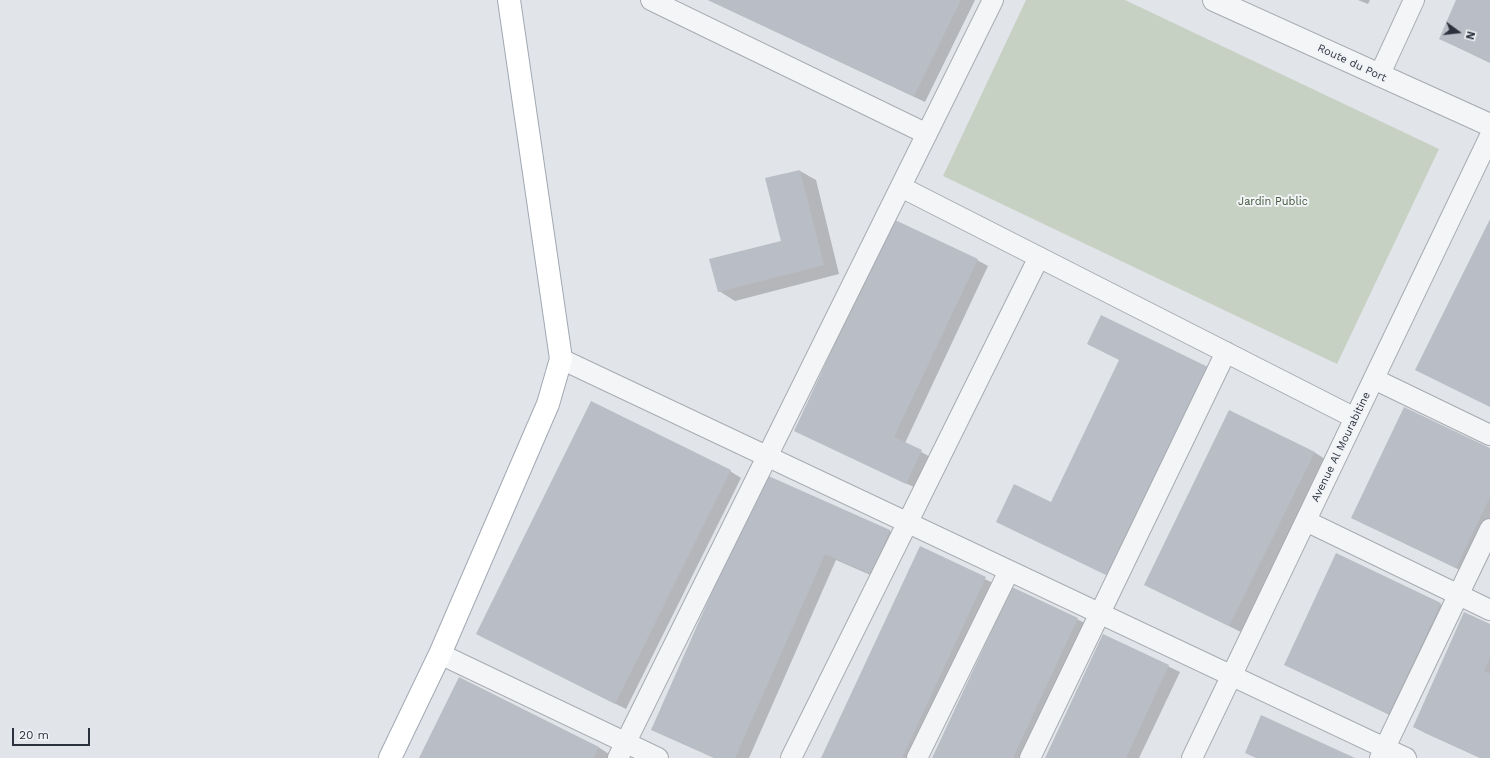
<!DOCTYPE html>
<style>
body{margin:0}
#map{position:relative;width:1490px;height:758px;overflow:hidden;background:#e1e4e8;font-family:"Work Sans",sans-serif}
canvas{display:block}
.north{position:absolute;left:1438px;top:12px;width:40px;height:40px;-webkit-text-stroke:3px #f1f3f6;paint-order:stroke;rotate:105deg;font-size:11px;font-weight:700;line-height:16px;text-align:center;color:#2b323e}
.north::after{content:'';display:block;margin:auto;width:14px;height:18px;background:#2b323e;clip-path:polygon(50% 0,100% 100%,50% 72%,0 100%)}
.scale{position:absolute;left:12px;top:728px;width:78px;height:18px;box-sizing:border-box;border:2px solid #2b323e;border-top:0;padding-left:5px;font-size:12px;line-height:14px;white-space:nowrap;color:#2b323e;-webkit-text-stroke:3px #f1f3f6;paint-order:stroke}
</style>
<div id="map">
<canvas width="1490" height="758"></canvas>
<div class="north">N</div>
<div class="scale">20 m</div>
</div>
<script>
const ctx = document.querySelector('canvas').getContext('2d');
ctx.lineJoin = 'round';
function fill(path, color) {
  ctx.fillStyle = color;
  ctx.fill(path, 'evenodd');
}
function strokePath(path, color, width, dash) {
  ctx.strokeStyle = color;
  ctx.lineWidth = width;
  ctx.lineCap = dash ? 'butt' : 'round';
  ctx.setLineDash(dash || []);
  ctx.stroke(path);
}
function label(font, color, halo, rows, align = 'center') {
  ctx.font = font + ' "Work Sans",sans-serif';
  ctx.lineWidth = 4;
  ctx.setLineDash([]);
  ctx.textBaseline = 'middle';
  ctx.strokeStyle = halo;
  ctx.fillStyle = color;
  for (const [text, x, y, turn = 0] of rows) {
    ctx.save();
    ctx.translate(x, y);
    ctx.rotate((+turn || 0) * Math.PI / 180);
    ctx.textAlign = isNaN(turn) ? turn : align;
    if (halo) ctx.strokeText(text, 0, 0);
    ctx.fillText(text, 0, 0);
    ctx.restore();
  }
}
fill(new Path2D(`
 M 1026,0 L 1125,0 L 1439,149 L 1337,364 L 943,176 Z`), '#c7d1c3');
fill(new Path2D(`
 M 708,0 L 975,0 L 925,102 Z
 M 1358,0 L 1370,0 L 1368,4 Z
 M 1457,0 L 1490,0 L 1490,63 L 1440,39 Z
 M 800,171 L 816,180 L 839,274 L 735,301 L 719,291 L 782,242 Z
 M 977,260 L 988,266 L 905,443 L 932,458 L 918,489 L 795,431 Z
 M 1490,449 L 1490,526 L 1468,574 L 1352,518 Z
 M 1314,452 L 1325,459 L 1241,632 L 1157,591 Z
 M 730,471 L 741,478 L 626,709 L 477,634 Z
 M 764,475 L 890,531 L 901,537 L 882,580 L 836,560 L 749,758 L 714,758 L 663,735 Z
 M 920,547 L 997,585 L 915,758 L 822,758 Z
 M 1336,554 L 1452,610 L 1400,720 L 1296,670 Z
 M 1012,588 L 1089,625 L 1027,758 L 933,758 Z
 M 1490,625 L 1490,758 L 1480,758 L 1425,733 L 1414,727 Z
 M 1103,635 L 1180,672 L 1139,758 L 1046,758 Z
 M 598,747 L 609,754 L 607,758 L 420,758 Z`), '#0003');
fill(new Path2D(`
 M 708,0 L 961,0 L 914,96 Z
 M 1456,0 L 1490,0 L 1490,62 L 1439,39 Z
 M 800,170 L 824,265 L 718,292 L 709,259 L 781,241 L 765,178 Z
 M 893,219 L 978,259 L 894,437 L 922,450 L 906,484 L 794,431 Z
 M 1490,219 L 1490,407 L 1415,370 Z
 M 1101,315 L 1208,367 L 1108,576 L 996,522 L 1014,484 L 1051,502 L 1119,360 L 1087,344 Z
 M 591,401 L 731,470 L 615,704 L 476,634 Z
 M 1404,407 L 1490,448 L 1490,497 L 1456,568 L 1351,518 Z
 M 1229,410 L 1315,452 L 1229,626 L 1144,585 Z
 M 764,474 L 890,530 L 871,574 L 825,554 L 735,758 L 715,758 L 651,730 Z
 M 920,546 L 986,577 L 902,758 L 821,758 Z
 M 1336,553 L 1441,603 L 1389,714 L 1284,665 Z
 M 1012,587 L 1078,618 L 1013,758 L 932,758 Z
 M 1464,612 L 1490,624 L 1490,657 L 1484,671 L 1490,674 L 1490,758 L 1481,758 L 1413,727 Z
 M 1103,634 L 1169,665 L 1126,758 L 1045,758 Z
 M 459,677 L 599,747 L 593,758 L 419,758 Z
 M 1261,715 L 1355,758 L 1256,758 L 1245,753 Z`), '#b9bdc5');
const minor = new Path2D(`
 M 651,0 L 927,134
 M 1379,76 L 1414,0
 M 901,187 L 1355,418
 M 561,359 L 1406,758
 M 1374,379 L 1490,435
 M 1306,521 L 1490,610
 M 440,654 L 658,758
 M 618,758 L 993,0
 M 791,758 L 1039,257
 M 917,758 L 1009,571
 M 1030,758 L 1226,352
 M 1192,758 L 1490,136
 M 1380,758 L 1490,529`);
const tertiary = new Path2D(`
 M 1214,0 L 1490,125`);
const primary = new Path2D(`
 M 390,758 L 440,654 L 548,404 L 561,359 L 509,0`);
strokePath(minor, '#a7abb2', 22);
strokePath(tertiary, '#a7abb2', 24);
strokePath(primary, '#a2a9b3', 24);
strokePath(minor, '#f4f5f7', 20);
strokePath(tertiary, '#f4f5f7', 22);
strokePath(primary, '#fff', 22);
label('11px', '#2b323e', '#f1f3f6', [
 ["Route du Port",1352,63,25],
 ["Avenue Al Mourabitine",1341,447,-64]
]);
label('11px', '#40593a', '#f1f3f6', [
 ["Jardin Public",1273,202]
]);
</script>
